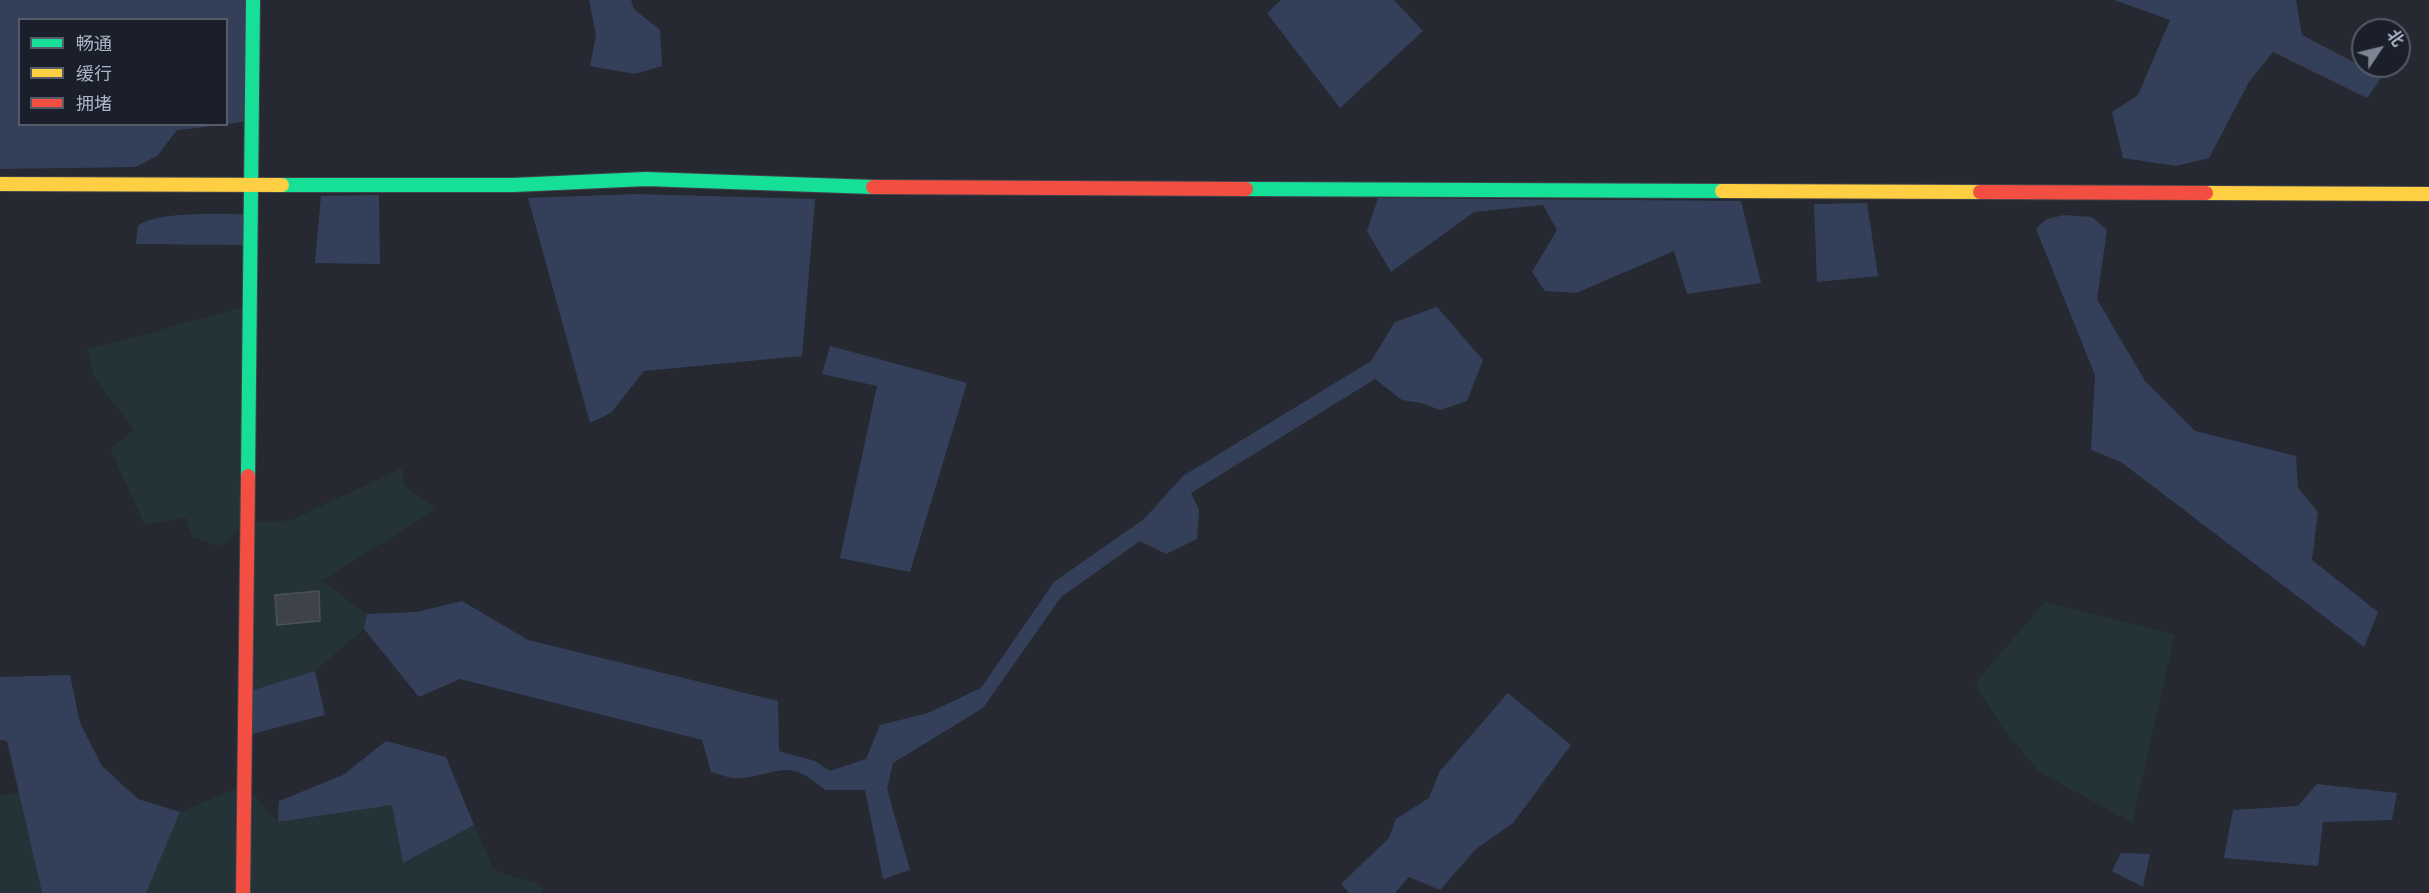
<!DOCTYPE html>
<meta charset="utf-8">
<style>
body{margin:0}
#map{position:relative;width:2429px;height:893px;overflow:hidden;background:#262931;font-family:Overpass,"Noto Sans SC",sans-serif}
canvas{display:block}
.legend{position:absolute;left:18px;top:18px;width:210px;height:108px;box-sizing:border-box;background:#1a1f2b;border:2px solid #555b68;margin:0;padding:8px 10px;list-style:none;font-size:18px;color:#aeb5c4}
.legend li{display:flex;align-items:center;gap:12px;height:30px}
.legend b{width:30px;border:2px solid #555b68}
.north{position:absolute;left:2351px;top:18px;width:60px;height:60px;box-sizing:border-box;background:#1a1f2b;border:2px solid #555b68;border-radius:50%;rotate:55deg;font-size:16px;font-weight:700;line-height:24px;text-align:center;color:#aeb5c4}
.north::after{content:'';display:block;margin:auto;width:21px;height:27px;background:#7e8491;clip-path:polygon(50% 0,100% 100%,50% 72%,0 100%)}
</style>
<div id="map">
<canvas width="2429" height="893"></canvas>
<ul class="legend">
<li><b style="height:8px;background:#16e098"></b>畅通</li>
<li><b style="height:8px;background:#ffcf43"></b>缓行</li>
<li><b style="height:8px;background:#f24e42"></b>拥堵</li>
</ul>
<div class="north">北</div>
</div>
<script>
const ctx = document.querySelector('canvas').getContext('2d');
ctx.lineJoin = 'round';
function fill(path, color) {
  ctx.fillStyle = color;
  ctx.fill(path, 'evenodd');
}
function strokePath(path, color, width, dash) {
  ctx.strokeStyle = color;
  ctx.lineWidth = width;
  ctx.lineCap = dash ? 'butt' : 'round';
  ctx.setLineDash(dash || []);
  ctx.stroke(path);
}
fill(new Path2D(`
 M 251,305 L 249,523 L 292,520 L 402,468 L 404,485 L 436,509 L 322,581 L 367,614 L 364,629 L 315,671 L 246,693 L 248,524 L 219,546 L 193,538 L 185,517 L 145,525 L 110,449 L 134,430 L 94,377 L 87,350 ZM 319,592 L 277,624 L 276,595 Z
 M 2045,602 L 2175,634 L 2132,823 L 2038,771 L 2002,727 L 1975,683 Z
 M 244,785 L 278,822 L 393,805 L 403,863 L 474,825 L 494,870 L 543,886 L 542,893 L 146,893 L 180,812 Z
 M 19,793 L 42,893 L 0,893 L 0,795 Z`), '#233337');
fill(new Path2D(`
 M 0,0 L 247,0 L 248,121 L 227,124 L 226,20 L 20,20 L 20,124 L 222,125 L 177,130 L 157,156 L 135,167 L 0,169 Z
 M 589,0 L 631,0 L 634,9 L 660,30 L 662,66 L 635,74 L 590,66 L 596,35 Z
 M 1281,0 L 1394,0 L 1423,31 L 1340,108 L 1267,13 Z
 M 2114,0 L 2296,0 L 2302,35 L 2382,77 L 2367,98 L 2273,52 L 2249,82 L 2209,158 L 2176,166 L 2123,158 L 2112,112 L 2138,95 L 2170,20 Z
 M 636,194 L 815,199 L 802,356 L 644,371 L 611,413 L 590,423 L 528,198 Z
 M 379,195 L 380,264 L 315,263 L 321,196 Z
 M 1378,198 L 1741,201 L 1761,283 L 1687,294 L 1674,251 L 1576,293 L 1545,291 L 1532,272 L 1557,230 L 1543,205 L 1474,212 L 1391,272 L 1367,231 Z
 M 1867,203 L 1878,276 L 1817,282 L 1814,204 Z
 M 249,214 L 248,245 L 136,244 L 138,226 C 158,210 222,215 249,214 Z
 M 2064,215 L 2092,217 L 2107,230 L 2097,299 L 2145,381 L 2195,431 L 2296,456 L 2298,488 L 2318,512 L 2312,560 L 2378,612 L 2364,647 L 2121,462 L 2091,450 L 2095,375 L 2036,229 L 2047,219 Z
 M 1437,307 L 1483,360 L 1467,401 L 1440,410 L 1421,403 L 1402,400 L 1375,379 L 1191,493 L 1199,510 L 1197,539 L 1166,554 L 1140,541 L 1061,597 L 983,708 L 893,763 L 887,789 L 910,870 L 883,879 L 865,790 L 825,790 C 786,756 781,775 739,778 C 730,779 720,774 711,772 L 702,740 L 460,679 L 419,697 L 364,629 L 367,614 L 417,612 L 462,601 L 528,640 L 778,701 L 779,751 L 815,761 L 830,771 L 866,759 L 880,725 L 928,713 L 981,688 L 1054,582 L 1144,519 L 1183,476 L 1371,361 L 1395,322 Z
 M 830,346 L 967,383 L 910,572 L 840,558 L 877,386 L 822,374 Z
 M 315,671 L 325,715 L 248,735 L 247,692 Z
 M 70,675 L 80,723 L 102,766 L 138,799 L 180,812 L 146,893 L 42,893 L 7,741 L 0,740 L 0,677 Z
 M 1508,693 L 1571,745 L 1513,823 L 1476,849 L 1440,890 L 1409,877 L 1395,893 L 1349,893 L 1341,884 L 1389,838 L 1396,819 L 1429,798 L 1440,771 Z
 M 386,741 L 446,757 L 474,825 L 403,863 L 392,805 L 278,822 L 279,801 L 343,775 Z
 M 2317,784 L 2397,793 L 2392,820 L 2323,822 L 2318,866 L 2224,858 L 2233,810 L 2298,806 Z
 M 2121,853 L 2150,854 L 2143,887 L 2112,871 Z`), '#344059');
const building = new Path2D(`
 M 319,591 L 320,621 L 277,625 L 275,595 Z`);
fill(building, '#3e4249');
strokePath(building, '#4d515a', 1.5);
const fast = new Path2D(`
 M 282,185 L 513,185 L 646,179 L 873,187
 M 1246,189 L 1722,191
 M 248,476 L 253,0`);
const slow = new Path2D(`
 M 0,184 L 282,185
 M 1722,191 L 1980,192
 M 2206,193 L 2429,194`);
const jam = new Path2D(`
 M 873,187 L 1246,189
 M 1980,192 L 2206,193
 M 243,893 L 248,476`);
strokePath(fast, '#41444b', 16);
strokePath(slow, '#41444b', 16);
strokePath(jam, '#41444b', 16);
strokePath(fast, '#16e098', 14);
strokePath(slow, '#ffcf43', 14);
strokePath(jam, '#f24e42', 14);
</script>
